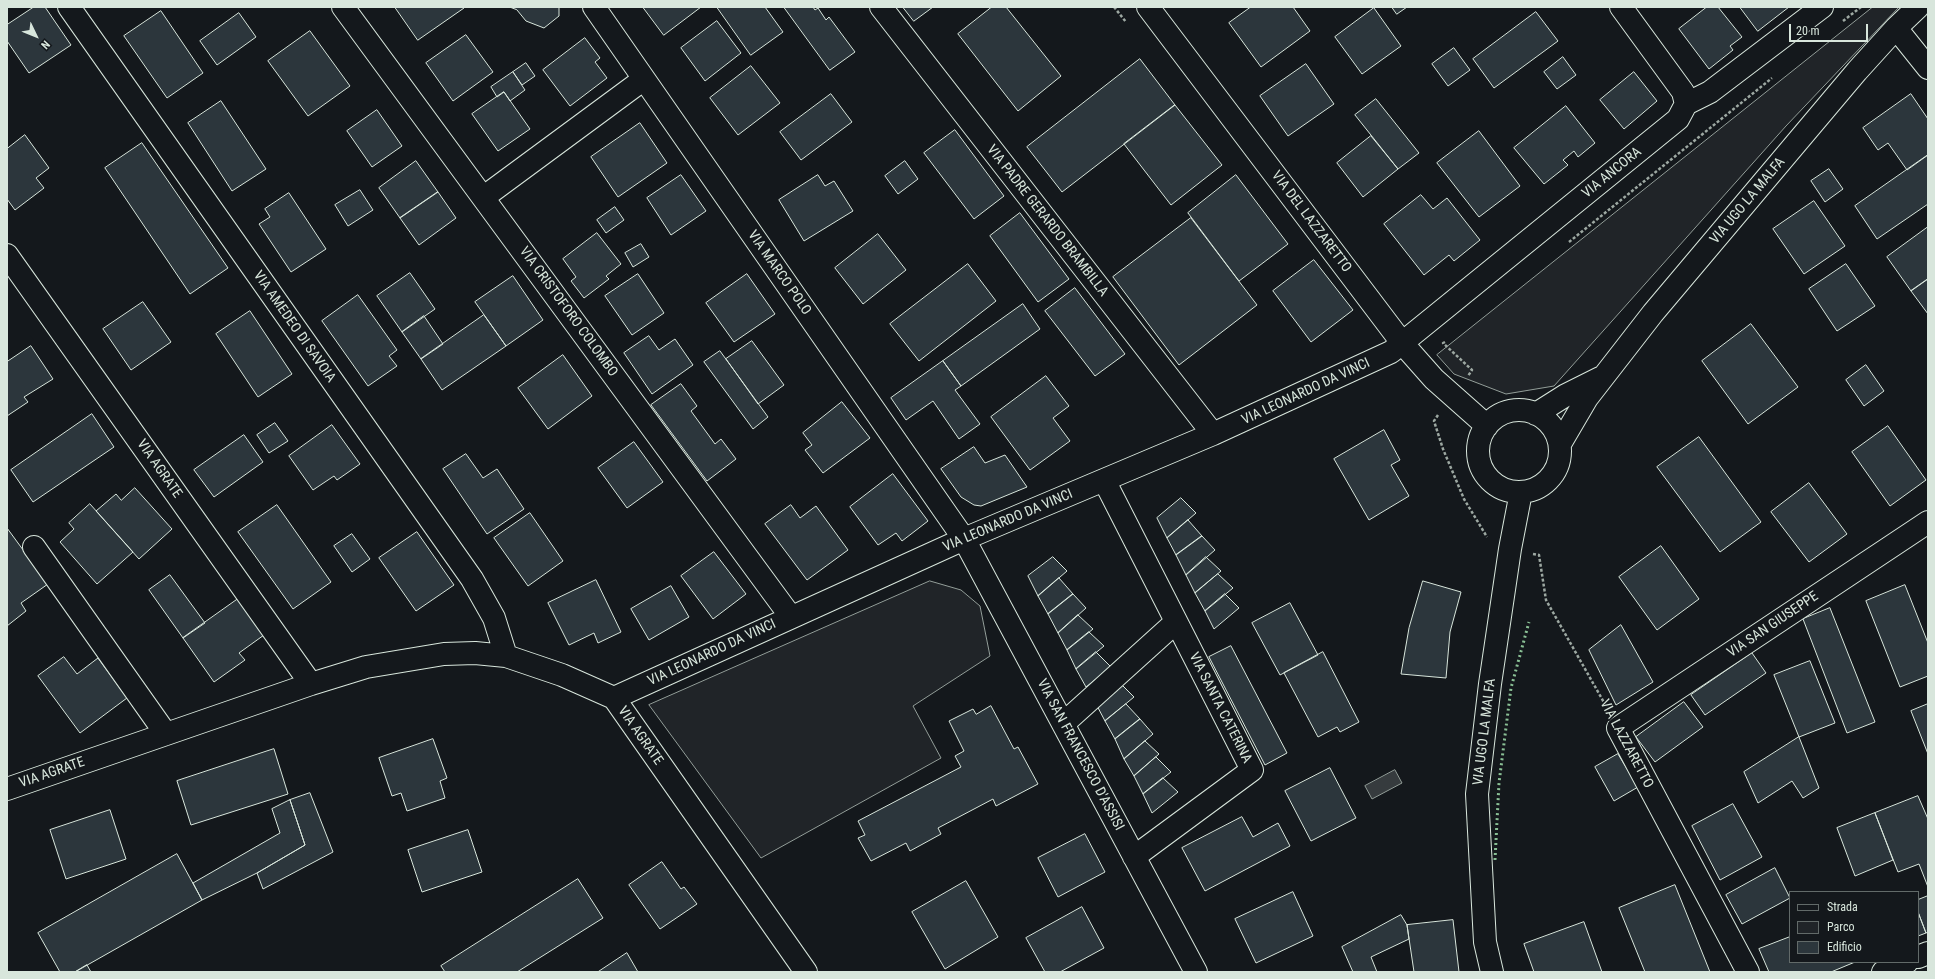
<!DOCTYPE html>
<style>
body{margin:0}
#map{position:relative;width:1935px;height:979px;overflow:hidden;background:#14181c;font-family:"Roboto Condensed",sans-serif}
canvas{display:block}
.frame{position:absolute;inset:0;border:8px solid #d8e6dc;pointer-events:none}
.legend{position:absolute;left:1789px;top:891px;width:130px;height:72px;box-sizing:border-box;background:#14181c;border:1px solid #626a69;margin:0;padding:5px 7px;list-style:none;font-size:12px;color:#d8e6dc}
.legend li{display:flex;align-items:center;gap:8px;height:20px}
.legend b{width:20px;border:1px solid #626a69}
.north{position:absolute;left:16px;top:16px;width:40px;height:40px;-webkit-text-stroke:3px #14181c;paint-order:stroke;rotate:133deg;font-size:11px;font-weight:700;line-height:16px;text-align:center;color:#d8e6dc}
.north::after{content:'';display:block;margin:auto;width:14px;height:18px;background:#d8e6dc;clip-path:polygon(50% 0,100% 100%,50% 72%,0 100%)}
.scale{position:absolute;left:1789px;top:24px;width:79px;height:18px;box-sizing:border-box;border:2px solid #d8e6dc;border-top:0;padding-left:5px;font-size:12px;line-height:14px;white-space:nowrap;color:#d8e6dc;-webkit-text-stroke:3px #14181c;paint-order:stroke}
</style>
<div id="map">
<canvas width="1935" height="979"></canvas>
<div class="frame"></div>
<ul class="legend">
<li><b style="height:5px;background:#14181c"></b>Strada</li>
<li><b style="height:11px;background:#202428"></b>Parco</li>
<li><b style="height:11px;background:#2c363c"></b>Edificio</li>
</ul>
<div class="north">N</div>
<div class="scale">20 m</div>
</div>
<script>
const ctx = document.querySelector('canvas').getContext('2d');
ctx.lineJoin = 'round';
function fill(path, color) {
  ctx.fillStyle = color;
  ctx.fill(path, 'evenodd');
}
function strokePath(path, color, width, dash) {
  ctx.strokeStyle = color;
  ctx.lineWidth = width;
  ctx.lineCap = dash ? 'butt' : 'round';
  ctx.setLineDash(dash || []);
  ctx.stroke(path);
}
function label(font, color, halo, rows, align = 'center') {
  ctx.font = font + ' "Roboto Condensed",sans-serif';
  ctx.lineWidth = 3;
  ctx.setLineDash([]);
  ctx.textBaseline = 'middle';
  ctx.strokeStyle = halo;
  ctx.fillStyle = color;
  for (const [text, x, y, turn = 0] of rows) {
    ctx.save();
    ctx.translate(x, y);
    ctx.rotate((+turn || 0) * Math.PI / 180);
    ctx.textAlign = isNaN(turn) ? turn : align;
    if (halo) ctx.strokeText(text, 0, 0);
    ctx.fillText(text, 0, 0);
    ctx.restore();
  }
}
const green = new Path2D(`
 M 1873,7 L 1899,7 L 1786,126 L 1554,386 L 1506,394 L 1454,374 L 1437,355 Z
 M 930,581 L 961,590 L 980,606 L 990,656 L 913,706 L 941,758 L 761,858 L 649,705 Z`);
fill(green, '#202428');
strokePath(green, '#939e99', 1);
const water = new Path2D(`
 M 1395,770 L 1402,783 L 1372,799 L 1365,786 Z`);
fill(water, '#363b3e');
strokePath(water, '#939e99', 1);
const building = new Path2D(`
 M 34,7 L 45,7 L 71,45 L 29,73 L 7,41 L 7,25 Z
 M 395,7 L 463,7 L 464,8 L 418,40 Z
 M 510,7 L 559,7 L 559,16 L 544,28 L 526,21 L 517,10 Z
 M 643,7 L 701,7 L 664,35 Z
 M 717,7 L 765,7 L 783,32 L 751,55 Z
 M 784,7 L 813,7 L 815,10 L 818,8 L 826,20 L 829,17 L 855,52 L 830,70 Z
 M 903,7 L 933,7 L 914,21 Z
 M 992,7 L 1006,7 L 1061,76 L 1018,111 L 958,34 Z
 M 1251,7 L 1293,7 L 1310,31 L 1261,67 L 1229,23 Z
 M 1392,7 L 1407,7 L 1397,14 Z
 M 1707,7 L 1718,7 L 1742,37 L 1730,46 L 1733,50 L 1709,69 L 1679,29 Z
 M 1740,7 L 1789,7 L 1758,31 Z
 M 1374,8 L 1401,46 L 1362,74 L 1335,37 Z
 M 161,11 L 203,73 L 167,98 L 124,36 Z
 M 1536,12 L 1558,41 L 1494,88 L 1473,59 Z
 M 239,13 L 256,37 L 217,65 L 200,41 Z
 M 717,21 L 741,53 L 705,81 L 681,48 Z
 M 310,31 L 350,86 L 308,116 L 268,61 Z
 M 466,35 L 493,72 L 453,101 L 426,63 Z
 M 585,38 L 600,58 L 595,62 L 607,78 L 570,106 L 543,70 Z
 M 1454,48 L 1470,70 L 1448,86 L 1432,64 Z
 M 1563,57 L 1576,75 L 1557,89 L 1544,72 Z
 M 1140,59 L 1175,105 L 1062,192 L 1027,147 Z
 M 526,63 L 535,76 L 522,85 L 513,72 Z
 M 1306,64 L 1334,104 L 1288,136 L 1260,96 Z
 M 751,66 L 780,103 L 738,135 L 710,98 Z
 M 513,72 L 525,90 L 510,101 L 504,92 L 497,97 L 491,87 Z
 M 1634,72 L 1657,101 L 1624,129 L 1600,100 Z
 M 504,92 L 530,129 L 498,151 L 472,114 Z
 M 831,94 L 852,122 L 801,160 L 780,132 Z
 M 1911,94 L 1928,119 L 1928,155 L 1907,170 L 1888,143 L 1878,150 L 1863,128 Z
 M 1376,99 L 1419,153 L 1398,169 L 1355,115 Z
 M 221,101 L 266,169 L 232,191 L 188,123 Z
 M 1175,105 L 1222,165 L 1171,205 L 1124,144 Z
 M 1566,106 L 1595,143 L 1578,157 L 1574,151 L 1563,160 L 1568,165 L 1544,184 L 1514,148 Z
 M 377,110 L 402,146 L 372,167 L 347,131 Z
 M 640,123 L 667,163 L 618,197 L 591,157 Z
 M 955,130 L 1004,196 L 974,219 L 924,153 Z
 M 1479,131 L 1520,186 L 1479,217 L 1437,163 Z
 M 25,135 L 49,168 L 36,178 L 44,188 L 15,210 L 7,199 L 7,149 Z
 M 1371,136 L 1398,169 L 1363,197 L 1337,163 Z
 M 142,143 L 228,268 L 190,294 L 105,168 Z
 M 1928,155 L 1928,204 L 1877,239 L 1855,206 Z
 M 416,161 L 438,192 L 400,218 L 379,188 Z
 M 905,161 L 918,179 L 898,194 L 885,176 Z
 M 1829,169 L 1843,189 L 1825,202 L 1811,181 Z
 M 681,175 L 706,211 L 671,235 L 647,198 Z
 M 818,175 L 825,186 L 834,181 L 853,211 L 804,241 L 779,200 Z
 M 1236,175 L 1288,244 L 1239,281 L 1188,213 Z
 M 360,190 L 373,210 L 348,226 L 335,205 Z
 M 438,192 L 456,218 L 419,245 L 400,218 Z
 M 289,193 L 326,249 L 291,272 L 259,224 L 270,217 L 265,209 Z
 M 1421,195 L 1433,209 L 1447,198 L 1480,240 L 1454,261 L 1449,255 L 1424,275 L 1384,224 Z
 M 1814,201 L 1845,246 L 1804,274 L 1773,229 Z
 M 615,207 L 624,220 L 606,233 L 597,220 Z
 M 1020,213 L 1069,279 L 1038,302 L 990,236 Z
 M 1191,218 L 1257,305 L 1179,365 L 1113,277 Z
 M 1928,227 L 1928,279 L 1911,291 L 1887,257 Z
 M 597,233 L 621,264 L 606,276 L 609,279 L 584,298 L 571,281 L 576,277 L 563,259 Z
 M 878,234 L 906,270 L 863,304 L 835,268 Z
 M 641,244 L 649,257 L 633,267 L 625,253 Z
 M 1314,260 L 1353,310 L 1311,342 L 1273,291 Z
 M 968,264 L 996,301 L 919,361 L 890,324 Z
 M 1846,264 L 1875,306 L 1837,331 L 1809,289 Z
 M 410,273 L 435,309 L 402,332 L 377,296 Z
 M 638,274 L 664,313 L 632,335 L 605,296 Z
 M 747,274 L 775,314 L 734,342 L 706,303 Z
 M 513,276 L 543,320 L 506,346 L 475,302 Z
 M 1928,279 L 1928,314 L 1911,291 Z
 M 1075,288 L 1125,354 L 1095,376 L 1045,311 Z
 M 358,295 L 397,350 L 389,356 L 397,366 L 368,386 L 322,321 Z
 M 143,302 L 171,342 L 131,370 L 103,329 Z
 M 1023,304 L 1040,329 L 961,386 L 943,361 Z
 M 250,311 L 292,374 L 258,397 L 216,334 Z
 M 484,315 L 506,346 L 442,390 L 421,359 Z
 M 424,316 L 443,344 L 421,359 L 402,332 Z
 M 1751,324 L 1798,387 L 1748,424 L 1702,361 Z
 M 649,336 L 659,350 L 675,339 L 693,365 L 652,394 L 624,353 Z
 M 752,341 L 784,385 L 758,404 L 726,359 Z
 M 31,346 L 53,379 L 24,397 L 28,402 L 7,416 L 7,362 Z
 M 720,351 L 768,417 L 753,429 L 704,362 Z
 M 563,355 L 592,396 L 548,429 L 518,388 Z
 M 943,361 L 961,386 L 955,390 L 980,424 L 959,439 L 933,401 L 906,420 L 891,398 Z
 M 1866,365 L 1884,391 L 1864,406 L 1846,380 Z
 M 1046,376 L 1069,406 L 1053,418 L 1070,441 L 1030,470 L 991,417 Z
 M 681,384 L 697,406 L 691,411 L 715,444 L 721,439 L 736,459 L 707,481 L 651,405 Z
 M 842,402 L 870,438 L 823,473 L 805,450 L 812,445 L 803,433 Z
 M 92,414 L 114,447 L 33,502 L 11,470 Z
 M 275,423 L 288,441 L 269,453 L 257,435 Z
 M 332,425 L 360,464 L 337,480 L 334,476 L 313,490 L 289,456 Z
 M 1888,426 L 1926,480 L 1890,506 L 1852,452 Z
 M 1384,430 L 1400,460 L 1391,465 L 1409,496 L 1369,520 L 1334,459 Z
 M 244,435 L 263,462 L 214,497 L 194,470 Z
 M 1699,437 L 1761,522 L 1720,552 L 1657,467 Z
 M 634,442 L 663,482 L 627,508 L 598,468 Z
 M 974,447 L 985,463 L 1005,455 L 1027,487 L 981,506 L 974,505 L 961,497 L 941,469 Z
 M 466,454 L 483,478 L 497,469 L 524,509 L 487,534 L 443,469 Z
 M 893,474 L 928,521 L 902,541 L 896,533 L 878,545 L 850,507 Z
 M 1809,483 L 1847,534 L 1809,562 L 1771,512 Z
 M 135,488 L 172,529 L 139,559 L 96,511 L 116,494 L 121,500 Z
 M 1181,498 L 1196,513 L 1167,538 L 1157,518 Z
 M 90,504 L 133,552 L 97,584 L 60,542 L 74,529 L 69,523 Z
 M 277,505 L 331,582 L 293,609 L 238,532 Z
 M 791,505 L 800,518 L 816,506 L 848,550 L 807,580 L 765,524 Z
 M 530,513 L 563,561 L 528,586 L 494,538 Z
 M 1188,520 L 1202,536 L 1176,555 L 1167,538 Z
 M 7,528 L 48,584 L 21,603 L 26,611 L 7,626 Z
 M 417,532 L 454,585 L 416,611 L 379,558 Z
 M 352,534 L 370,559 L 352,572 L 334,546 Z
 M 1202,536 L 1215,550 L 1186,575 L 1176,555 Z
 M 1661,546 L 1699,599 L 1657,630 L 1619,577 Z
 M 714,552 L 746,594 L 713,619 L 681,576 Z
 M 1053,557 L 1067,571 L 1038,596 L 1028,576 Z
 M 1206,557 L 1221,571 L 1195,593 L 1186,575 Z
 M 1218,574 L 1233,588 L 1205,611 L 1195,593 Z
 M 170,575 L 205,623 L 183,638 L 149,590 Z
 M 1059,578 L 1073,594 L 1048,614 L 1038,596 Z
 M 596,580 L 621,632 L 598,643 L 594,633 L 569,645 L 548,603 Z
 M 1423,581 L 1461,592 L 1450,632 L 1446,678 L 1401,674 L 1409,628 Z
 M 1905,585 L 1928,643 L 1928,676 L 1900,687 L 1866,601 Z
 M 671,586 L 689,617 L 649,640 L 631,609 Z
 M 1073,594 L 1086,608 L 1058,633 L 1048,614 Z
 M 1225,594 L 1239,608 L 1214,629 L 1205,611 Z
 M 238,599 L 264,635 L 239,653 L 245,660 L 214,682 L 183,638 Z
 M 1290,603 L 1318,655 L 1280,675 L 1252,623 Z
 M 1830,608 L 1875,722 L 1847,733 L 1803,619 Z
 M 1078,615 L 1093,629 L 1067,650 L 1058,633 Z
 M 1621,625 L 1653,682 L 1616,705 L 1589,650 Z
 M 1089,632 L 1104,646 L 1076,669 L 1067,650 Z
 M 1231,646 L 1287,753 L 1265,765 L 1209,657 Z
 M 1096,652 L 1111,667 L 1086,687 L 1076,669 Z
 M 1323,652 L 1359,722 L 1340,732 L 1337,727 L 1318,737 L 1284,673 Z
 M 1752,653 L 1766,673 L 1705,715 L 1691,695 Z
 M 64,657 L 77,674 L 98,658 L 127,698 L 80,733 L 38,676 Z
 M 1810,661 L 1835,723 L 1799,737 L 1774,675 Z
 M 1120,683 L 1134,697 L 1105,721 L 1095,702 Z
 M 1684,702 L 1703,727 L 1655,762 L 1636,737 Z
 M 1126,704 L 1140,719 L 1115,739 L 1105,721 Z
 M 1928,704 L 1928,754 L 1911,711 Z
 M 991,706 L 1014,749 L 1018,747 L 1038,784 L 996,806 L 993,799 L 938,828 L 941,834 L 910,851 L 906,843 L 871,861 L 858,838 L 865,835 L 858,821 L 961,767 L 955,756 L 964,751 L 949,721 L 973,709 L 976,714 Z
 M 1140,719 L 1153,734 L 1124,759 L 1115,739 Z
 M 1799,737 L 1819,788 L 1803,798 L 1792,781 L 1758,803 L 1744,772 Z
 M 433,739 L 447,778 L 440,781 L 445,798 L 407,811 L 401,793 L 392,796 L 379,758 Z
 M 1145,741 L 1159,754 L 1134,776 L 1124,759 Z
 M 274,749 L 288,794 L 191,825 L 177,781 Z
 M 1618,754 L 1638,787 L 1614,801 L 1595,767 Z
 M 1156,757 L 1171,772 L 1143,794 L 1134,776 Z
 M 1330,768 L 1356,818 L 1311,841 L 1285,791 Z
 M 1163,778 L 1178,792 L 1152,813 L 1143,794 Z
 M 310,793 L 333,852 L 263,889 L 257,873 L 305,845 L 290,800 Z
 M 1918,796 L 1928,819 L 1928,887 L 1919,864 L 1898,872 L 1875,813 Z
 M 290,800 L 305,845 L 257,873 L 202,900 L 193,883 L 280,833 L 272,809 Z
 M 1733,804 L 1762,857 L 1720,880 L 1692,826 Z
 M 110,810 L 126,859 L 66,879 L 50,830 Z
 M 1875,813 L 1893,860 L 1855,876 L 1837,828 Z
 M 1242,817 L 1253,837 L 1278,823 L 1290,846 L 1205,891 L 1182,848 Z
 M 468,830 L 482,872 L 422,892 L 408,850 Z
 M 1085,834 L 1105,872 L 1058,897 L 1038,858 Z
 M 177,854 L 202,900 L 75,972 L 60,972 L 38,933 Z
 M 662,862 L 681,889 L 684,887 L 697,904 L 660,929 L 629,885 Z
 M 1775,868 L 1790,898 L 1742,924 L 1726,895 Z
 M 578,879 L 603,918 L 517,972 L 445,972 L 441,966 Z
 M 966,881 L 998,937 L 945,969 L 912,912 Z
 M 1675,885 L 1710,972 L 1645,972 L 1619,908 Z
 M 1293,892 L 1313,936 L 1256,963 L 1235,919 Z
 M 1928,896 L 1928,932 L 1926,933 L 1918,912 L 1918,900 Z
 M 1082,907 L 1104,948 L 1060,972 L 1045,972 L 1026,938 Z
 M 1918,912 L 1926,933 L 1918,936 Z
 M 1401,915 L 1407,925 L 1409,939 L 1371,957 L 1377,972 L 1353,972 L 1342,947 Z
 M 1453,920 L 1459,972 L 1414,972 L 1407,925 Z
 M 1584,922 L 1602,972 L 1534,972 L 1524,944 Z
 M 1790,937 L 1790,962 L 1855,962 L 1831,972 L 1769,972 L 1759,949 Z
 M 627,953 L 638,972 L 598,972 Z
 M 87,965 L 91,972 L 75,972 Z`);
fill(building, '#2c363c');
strokePath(building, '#d8e6dc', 1);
const minor = new Path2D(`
 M 69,7 L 472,579 L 494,618 L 506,656
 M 343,7 L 791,617
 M 594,7 L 964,539 L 1196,972
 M 881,7 L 1213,434
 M 1148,7 L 1403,344 L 1434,379 L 1487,426
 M 1621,7 L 1683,92 L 1686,104
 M 1896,28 L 1928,68
 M 484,197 L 644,79
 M 7,255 L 311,684
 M1478 451a41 41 0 1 1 82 0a41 41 0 1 1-82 0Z
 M 1536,414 L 1566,395 L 1600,378
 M 1560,444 L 1587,398 L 1653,313 L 1857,71 L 1896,28 L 1918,7
 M 1104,480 L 1252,770 L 1134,857
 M 34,547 L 166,734
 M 614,698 L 964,539 L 1213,434 L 1391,352 L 1678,119 L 1686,104 L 1710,92 L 1822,7
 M 1063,724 L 1176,622
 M 7,789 L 311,684 L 366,667 L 444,654 L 475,653 L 506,656 L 562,675 L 614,698 L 806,972
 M 1918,957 L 1928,953
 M 1492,972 L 1485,942 L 1477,794 L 1490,684 L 1510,549 L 1521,492
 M 1748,972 L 1618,728 L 1928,522
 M 1883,972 L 1907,962`);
strokePath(minor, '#d8e6dc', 24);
strokePath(new Path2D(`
 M 1114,7 L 1126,22
 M 1843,21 L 1861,7
 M 1569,242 L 1772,78
 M 1445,342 L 1443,343 L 1472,370 L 1468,376
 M 1438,415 L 1434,421 L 1443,449 L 1464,499 L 1487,537
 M 1533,554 L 1539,555 L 1546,600 L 1606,706`), '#9da8a2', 2.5, [3, 2]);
strokePath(minor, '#14181c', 22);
strokePath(new Path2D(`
 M 1495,860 L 1499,783 L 1511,688 L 1529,622`), '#8ac095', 3, [2, 3]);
label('14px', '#d8e6dc', '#14181c', [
 ["VIA ANCORA",1612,173,-39],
 ["VIA UGO LA MALFA",1748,201,-50],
 ["VIA PADRE GERARDO BRAMBILLA",1047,221,52],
 ["VIA DEL LAZZARETTO",1311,222,53],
 ["VIA MARCO POLO",779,273,55],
 ["VIA CRISTOFORO COLOMBO",568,312,54],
 ["VIA AMEDEO DI SAVOIA",294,327,55],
 ["VIA LEONARDO DA VINCI",1306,392,-25],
 ["VIA AGRATE",159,469,55],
 ["VIA LEONARDO DA VINCI",1008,521,-23],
 ["VIA SAN GIUSEPPE",1773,625,-34],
 ["VIA LEONARDO DA VINCI",712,653,-25],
 ["VIA SANTA CATERINA",1220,708,63],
 ["VIA UGO LA MALFA",1485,732,-83],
 ["VIA AGRATE",640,736,55],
 ["VIA LAZZARETTO",1626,744,62],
 ["VIA SAN FRANCESCO D'ASSISI",1080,755,62],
 ["VIA AGRATE",52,773,-19]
]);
</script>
